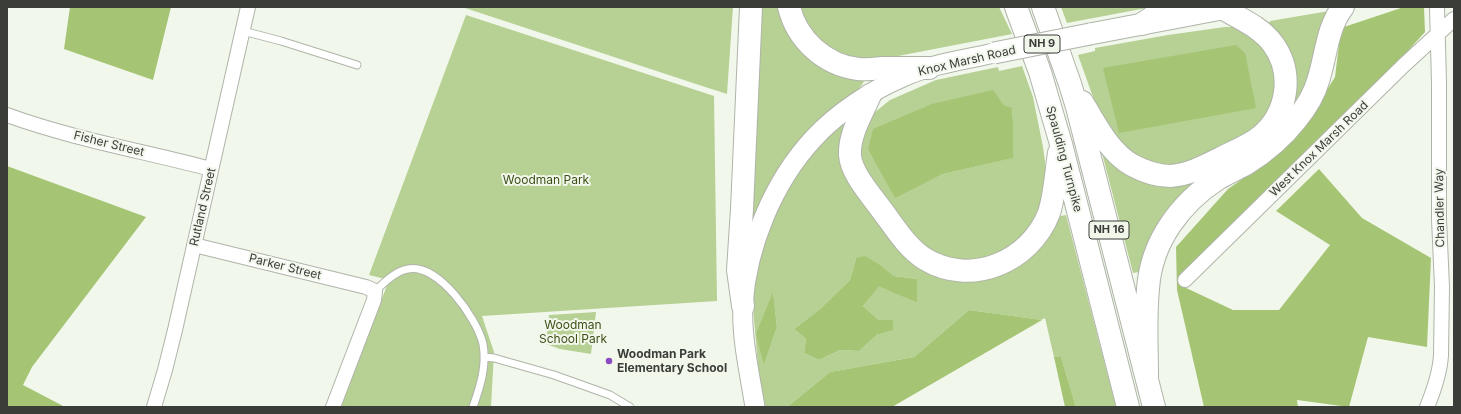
<!DOCTYPE html>
<style>
body{margin:0}
#map{position:relative;width:1461px;height:414px;overflow:hidden;background:#f2f7ec;font-family:Inter,sans-serif}
canvas{display:block}
.frame{position:absolute;inset:0;border:8px solid #3b3d39;pointer-events:none}
</style>
<div id="map">
<canvas width="1461" height="414"></canvas>
<div class="frame"></div>
</div>
<script>
const ctx = document.querySelector('canvas').getContext('2d');
ctx.lineJoin = 'round';
function fill(path, color) {
  ctx.fillStyle = color;
  ctx.fill(path, 'evenodd');
}
function strokePath(path, color, width, dash) {
  ctx.strokeStyle = color;
  ctx.lineWidth = width;
  ctx.lineCap = dash ? 'butt' : 'round';
  ctx.setLineDash(dash || []);
  ctx.stroke(path);
}
function label(font, color, halo, rows, align = 'center') {
  ctx.font = font + ' Inter,sans-serif';
  ctx.lineWidth = 4;
  ctx.setLineDash([]);
  ctx.textBaseline = 'middle';
  ctx.strokeStyle = halo;
  ctx.fillStyle = color;
  for (const [text, x, y, turn = 0] of rows) {
    ctx.save();
    ctx.translate(x, y);
    ctx.rotate((+turn || 0) * Math.PI / 180);
    ctx.textAlign = isNaN(turn) ? turn : align;
    if (halo) ctx.strokeText(text, 0, 0);
    ctx.fillText(text, 0, 0);
    ctx.restore();
  }
}
fill(new Path2D(`
 M 462,7 L 733,7 L 727,94 L 693,83 Z
 M 756,7 L 782,7 L 785,15 L 866,74 C 864,91 845,98 833,109 C 790,147 768,176 750,231 Z
 M 794,7 L 999,7 L 1012,34 L 867,62 L 829,54 Z
 M 1061,7 L 1152,7 L 1067,23 Z
 M 1329,11 L 1306,99 L 1211,178 L 1144,271 L 1133,273 L 1102,153 L 1158,181 L 1283,118 L 1267,29 L 1270,21 Z
 M 466,15 L 714,96 L 717,301 L 482,316 L 494,352 L 491,407 L 341,407 L 389,280 L 369,275 Z
 M 1225,27 L 1233,27 L 1247,31 L 1279,65 L 1271,117 L 1196,167 L 1153,170 L 1104,128 L 1078,55 L 1095,51 L 1095,48 L 1168,35 Z
 M 1022,66 L 1033,97 L 1043,147 L 1048,184 L 1047,195 L 1024,241 L 971,266 L 921,248 L 859,163 L 858,147 L 870,116 L 890,100 L 936,80 L 998,67 L 999,71 ZM 993,91 L 1004,105 L 1012,109 L 1013,122 L 1012,158 L 943,174 L 895,197 L 868,150 Z
 M 850,116 L 847,131 L 906,252 L 964,279 L 1056,217 L 1066,215 L 1116,407 L 1076,407 L 1061,357 L 1054,357 L 1045,318 L 1041,320 L 969,310 L 914,357 L 830,372 L 787,407 L 764,407 L 758,366 L 753,308 L 755,273 L 771,218 L 793,178 L 820,143 ZM 856,258 L 883,267 L 894,276 L 917,279 L 917,301 L 908,299 L 879,285 L 863,306 L 879,320 L 878,334 L 859,351 L 840,350 L 819,360 L 804,353 L 806,339 L 794,329 L 820,309 L 850,280 ZM 773,293 L 777,327 L 764,365 Z
 M 596,312 L 591,354 L 560,349 L 546,344 L 549,315 Z`), '#b7d093');
fill(new Path2D(`
 M 70,7 L 171,7 L 153,80 L 64,49 Z
 M 1404,7 L 1424,7 L 1425,32 L 1366,97 L 1182,286 L 1233,310 L 1279,310 L 1330,245 L 1276,211 L 1319,169 L 1362,218 L 1431,258 L 1427,347 L 1368,337 L 1349,407 L 1297,400 L 1298,407 L 1204,407 L 1177,290 L 1176,247 L 1228,189 L 1267,162 L 1310,117 L 1335,77 L 1341,28 Z
 M 1236,45 L 1245,53 L 1256,108 L 1119,133 L 1103,68 Z
 M 993,90 L 1004,105 L 1012,108 L 1013,121 L 1013,158 L 943,174 L 895,198 L 868,150 L 873,129 L 932,104 Z
 M 7,166 L 146,217 L 32,367 L 23,385 L 65,407 L 7,407 Z
 M 865,256 L 883,267 L 894,276 L 917,279 L 917,302 L 908,299 L 879,286 L 863,306 L 879,320 L 893,320 L 893,330 L 878,334 L 859,351 L 840,350 L 819,360 L 804,353 L 806,339 L 794,329 L 820,309 L 850,280 L 856,258 Z
 M 773,292 L 777,327 L 764,365 L 756,334 Z
 M 969,310 L 1042,320 L 892,407 L 787,407 L 830,372 L 914,357 Z
 M 1054,357 L 1061,357 L 1076,407 L 1065,407 Z`), '#a5c474');
const lane = new Path2D(`
 M 243,31 L 281,41 L 357,65
 M 375,291 C 384,283 395,271 408,269 C 438,263 477,318 483,344 C 487,366 480,387 473,407
 M 484,357 L 494,358 L 554,375 L 610,395 L 630,407`);
const street = new Path2D(`
 M 7,115 C 73,139 143,151 211,169
 M 194,245 L 366,287 L 375,291 L 374,300 L 333,407
 M 1185,280 L 1404,65 L 1454,19
 M 154,407 L 165,370 L 175,330 L 248,7
 M 1427,407 C 1434,390 1440,373 1441,355 L 1442,287 L 1439,219 L 1439,83 L 1437,7`);
const secondary = new Path2D(`
 M 755,407 C 750,375 741,337 743,305 C 747,246 773,182 814,138 C 837,113 872,90 903,77 C 931,64 964,60 994,53`);
const primary = new Path2D(`
 M 1090,34 L 1232,7`);
const highway = new Path2D(`
 M 789,7 C 797,40 825,65 858,69 C 867,70 874,69 883,68 C 898,68 914,68 929,68
 M 1016,7 L 1040,72 L 1061,144 L 1128,407
 M 1043,7 L 1070,84 L 1077,107 L 1154,407
 M 1142,24 L 1168,7
 M 870,95 C 862,114 849,134 850,155 C 851,173 871,195 881,209 C 894,226 907,248 925,259 C 971,287 1030,262 1049,213 C 1055,194 1056,172 1059,153
 M 1082,102 C 1096,124 1108,151 1132,165 C 1143,171 1157,176 1170,176 C 1188,175 1205,166 1221,158 C 1234,151 1249,146 1261,136 C 1288,113 1294,73 1273,44 C 1261,27 1240,19 1224,9
 M 743,306 L 738,270 L 742,209 L 751,7
 M 1147,377 C 1147,348 1145,318 1148,289 C 1151,242 1180,203 1219,178 C 1228,173 1237,169 1246,164 C 1265,152 1282,138 1296,120 C 1305,109 1314,95 1318,81 C 1326,57 1327,27 1343,7`);
strokePath(lane, '#afb4a9', 9);
strokePath(street, '#afb4a9', 16);
strokePath(secondary, '#afb4a9', 21);
strokePath(primary, '#afb4a9', 23);
strokePath(highway, '#afb4a9', 24);
strokePath(lane, '#fff', 7);
strokePath(street, '#fff', 14);
strokePath(secondary, '#fff', 19);
strokePath(primary, '#fff', 21);
strokePath(highway, '#fff', 22);
const primaryBridge = new Path2D(`
 M 994,53 L 1090,34`);
strokePath(primaryBridge, '#afb4a9', 23, []);
strokePath(primaryBridge, '#fff', 21);
for (const [x, y, r, color] of [
 [609,361,4,"#8b4cc2"]
]) {
  const dot = new Path2D();
  dot.arc(x, y, r, 0, 2 * Math.PI);
  ctx.fillStyle = color;
  ctx.fill(dot);
  strokePath(dot, '#f2f7ec', 1.5);
}
for (const [x, y, w] of [
 [1042,44,36],
 [1109,230,40]
]) {
  const box = new Path2D();
  box.roundRect(x - w / 2, y - 9, w, 18, 3);
  ctx.fillStyle = '#f2f7ec';
  ctx.fill(box);
  strokePath(box, '#3b3d39', 1);
}
label('bold 11px', '#3b3d39', null, [
 ["NH 9",1042,44],
 ["NH 16",1109,230]
]);
label('12px', '#3b3d39', '#f2f7ec', [
 ["Knox Marsh Road",967,61,-13],
 ["Fisher Street",109,144,14],
 ["West Knox Marsh Road",1319,149,-44],
 ["Spaulding Turnpike",1064,159,75],
 ["Rutland Street",203,207,-77],
 ["Chandler Way",1440,208,-91],
 ["Parker Street",285,267,14]
]);
label('12px', '#3c4f16', '#f2f7ec', [
 ["Woodman Park",546,180],
 ["Woodman",573,325],
 ["School Park",573,339]
]);
label('bold 12px', '#3b3d39', '#f2f7ec', [
 ["Woodman Park",617,354],
 ["Elementary School",617,368]
], 'left');
</script>
